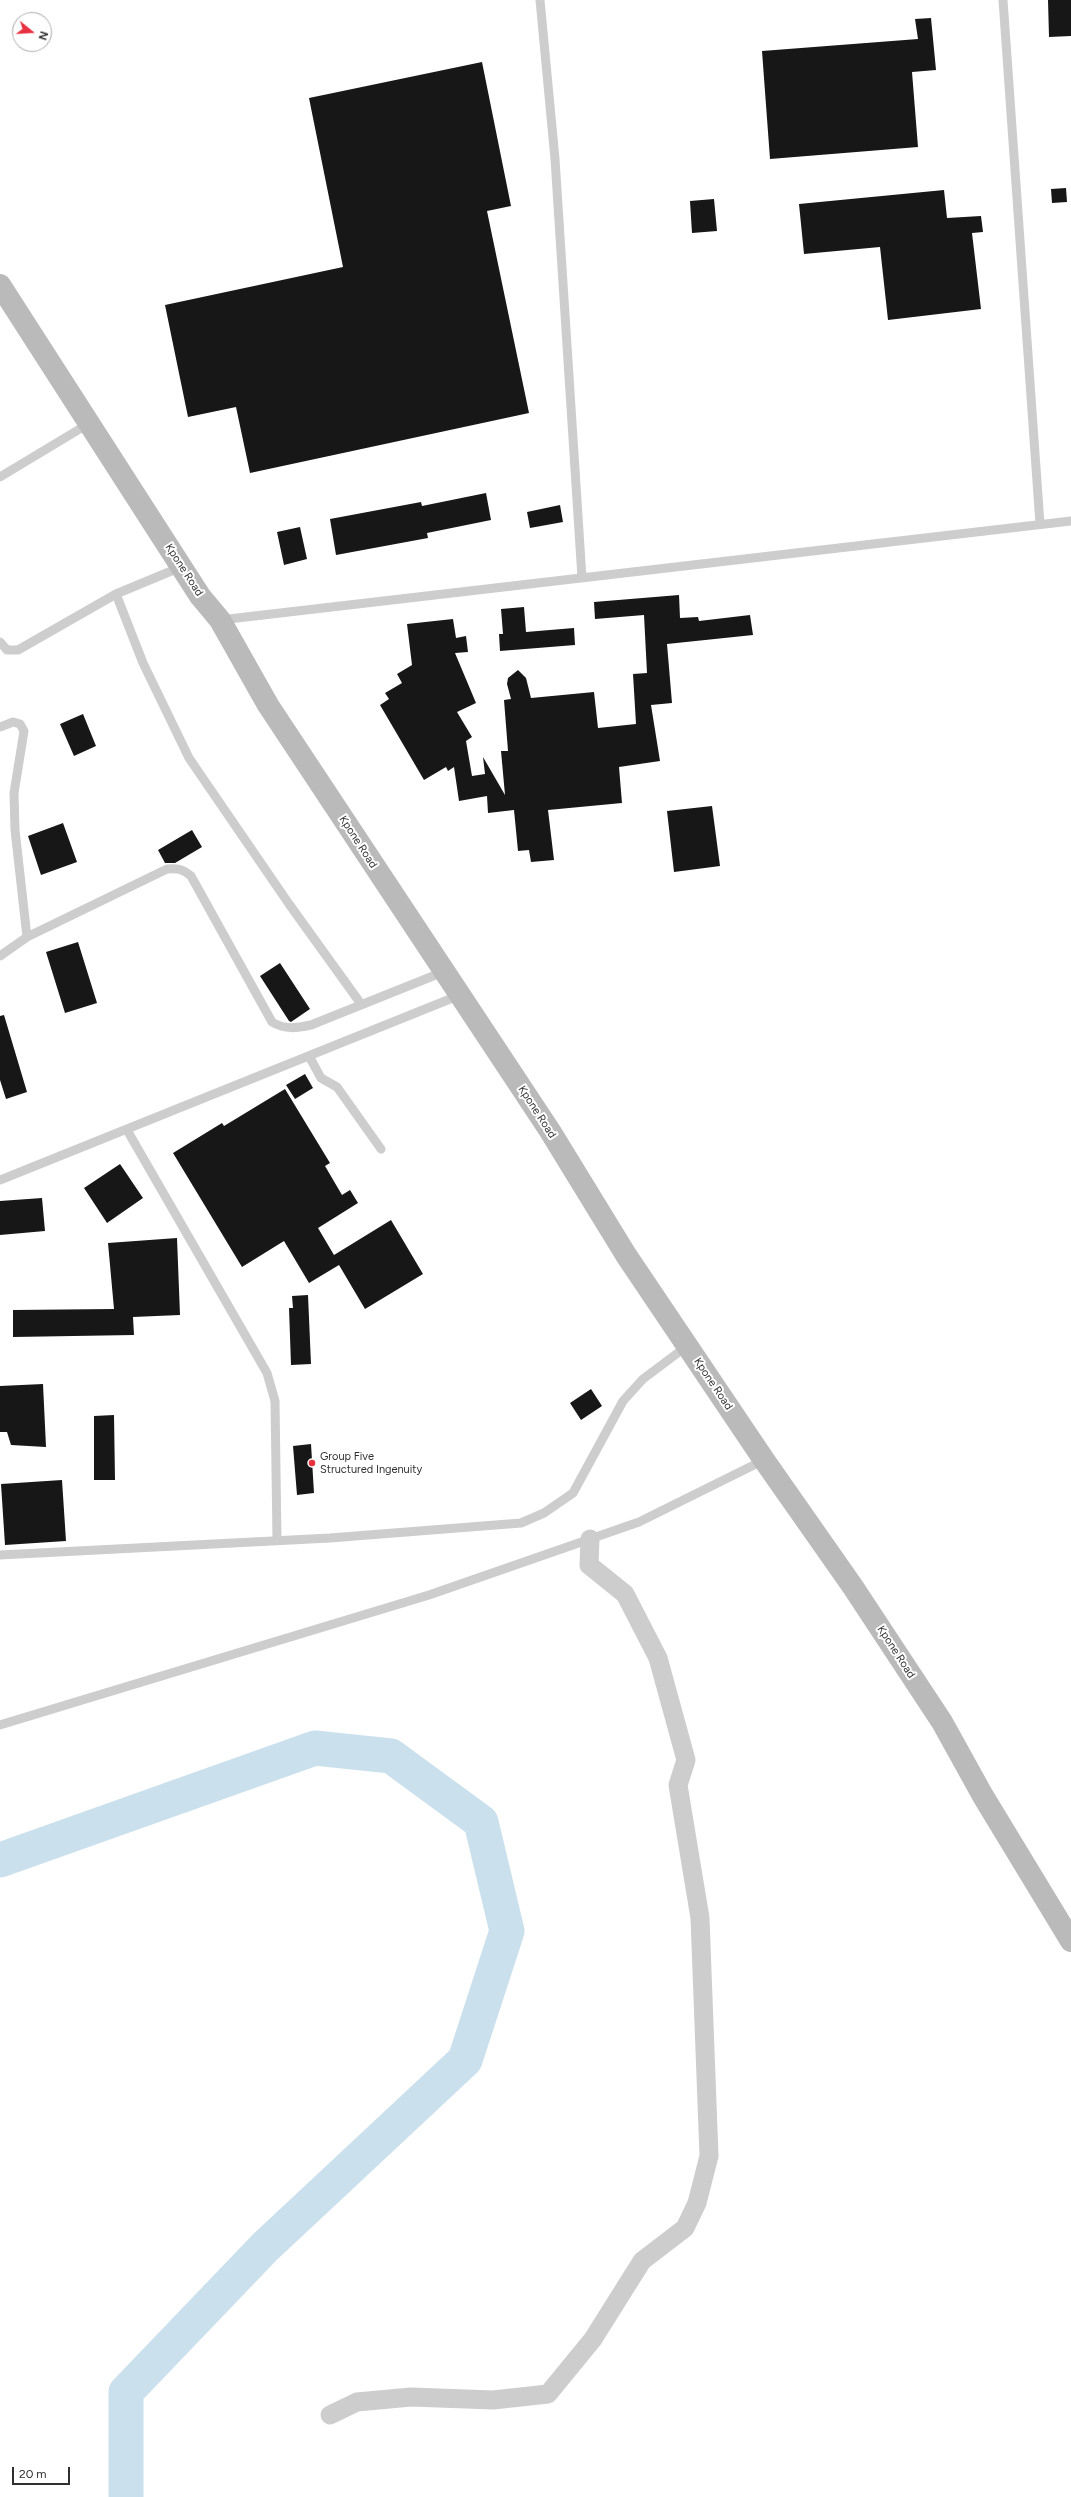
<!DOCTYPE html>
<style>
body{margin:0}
#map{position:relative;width:1071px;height:2497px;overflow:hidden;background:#fff;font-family:Figtree,sans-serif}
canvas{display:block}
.north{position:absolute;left:12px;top:12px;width:40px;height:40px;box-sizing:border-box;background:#fff;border:1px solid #acacac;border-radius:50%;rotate:108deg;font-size:11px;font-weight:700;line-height:16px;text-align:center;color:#303030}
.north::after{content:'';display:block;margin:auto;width:14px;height:18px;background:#e93041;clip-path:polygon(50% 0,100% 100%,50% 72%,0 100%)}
.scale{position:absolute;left:12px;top:2467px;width:58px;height:18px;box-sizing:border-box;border:2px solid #303030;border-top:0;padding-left:5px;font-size:12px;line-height:14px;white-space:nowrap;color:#303030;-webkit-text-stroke:3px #fff;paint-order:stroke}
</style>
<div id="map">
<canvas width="1071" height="2497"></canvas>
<div class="north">N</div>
<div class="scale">20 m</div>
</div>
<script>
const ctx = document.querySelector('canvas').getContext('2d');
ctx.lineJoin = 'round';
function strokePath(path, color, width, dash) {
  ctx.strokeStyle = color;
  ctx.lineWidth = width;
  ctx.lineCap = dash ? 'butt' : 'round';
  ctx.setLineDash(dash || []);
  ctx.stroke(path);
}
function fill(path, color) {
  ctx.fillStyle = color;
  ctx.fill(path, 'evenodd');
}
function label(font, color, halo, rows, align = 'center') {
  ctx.font = font + ' Figtree,sans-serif';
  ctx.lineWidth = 4;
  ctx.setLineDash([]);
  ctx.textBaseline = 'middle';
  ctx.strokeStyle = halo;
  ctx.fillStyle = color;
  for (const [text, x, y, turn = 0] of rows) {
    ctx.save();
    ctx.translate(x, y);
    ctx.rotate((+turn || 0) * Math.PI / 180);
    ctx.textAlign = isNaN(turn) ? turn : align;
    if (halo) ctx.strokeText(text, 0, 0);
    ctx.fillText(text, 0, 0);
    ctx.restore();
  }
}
strokePath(new Path2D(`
 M 0,1860 L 315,1748 L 391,1756 L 481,1822 L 507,1931 L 465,2060 L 265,2247 L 126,2392 L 126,2497`), '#cae0ed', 35);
fill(new Path2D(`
 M 1048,0 L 1071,0 L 1071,36 L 1049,37 Z
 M 931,18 L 936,70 L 912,72 L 918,147 L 770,159 L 762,51 L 918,39 L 915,19 Z
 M 482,62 L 511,206 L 487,211 L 529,413 L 250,473 L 236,407 L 188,417 L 165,305 L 343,267 L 309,98 Z
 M 1066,188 L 1067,202 L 1052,203 L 1051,189 Z
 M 944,190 L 947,218 L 981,216 L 983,232 L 972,233 L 981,309 L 888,320 L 880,247 L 804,254 L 799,204 Z
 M 714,199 L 717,231 L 692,233 L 690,201 Z
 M 486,493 L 491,520 L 427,533 L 428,538 L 336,555 L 330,519 L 421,502 L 422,506 Z
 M 560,505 L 563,522 L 530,528 L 527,512 Z
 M 300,527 L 307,559 L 284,565 L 277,532 Z
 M 679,595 L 680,618 L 698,617 L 699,621 L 750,615 L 753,635 L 667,644 L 672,703 L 651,705 L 660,761 L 619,767 L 622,803 L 548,810 L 554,860 L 531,862 L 529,850 L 518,851 L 514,810 L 488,813 L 487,796 L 459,801 L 454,767 L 448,771 L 446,767 L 424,780 L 380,705 L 389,699 L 385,693 L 402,683 L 397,674 L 412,665 L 407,624 L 453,619 L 456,638 L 466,636 L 468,652 L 455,653 L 476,703 L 457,712 L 472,737 L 466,741 L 472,776 L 485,774 L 483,757 L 505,795 L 501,751 L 508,751 L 504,700 L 511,699 L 507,684 L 508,678 L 518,670 L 526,678 L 531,698 L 594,692 L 598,728 L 636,724 L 633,674 L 647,673 L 644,615 L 595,619 L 594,602 Z
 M 524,607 L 526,632 L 574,628 L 575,645 L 500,651 L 499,634 L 503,634 L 501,609 Z
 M 83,714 L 96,746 L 74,756 L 60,724 Z
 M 712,806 L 720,866 L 674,872 L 667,811 Z
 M 63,823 L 77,862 L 41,875 L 28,836 Z
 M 192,830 L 202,847 L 175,863 L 165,863 L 158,850 Z
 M 78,942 L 97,1003 L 65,1013 L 46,952 Z
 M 280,963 L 310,1009 L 291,1022 L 289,1021 L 260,976 Z
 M 4,1015 L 27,1092 L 6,1099 L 0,1080 L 0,1016 Z
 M 305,1074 L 313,1088 L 295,1099 L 286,1085 Z
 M 285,1089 L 330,1163 L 325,1166 L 342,1195 L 350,1190 L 358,1203 L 318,1228 L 334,1255 L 391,1220 L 423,1274 L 365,1309 L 339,1265 L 309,1283 L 284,1241 L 242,1267 L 173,1153 L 222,1123 L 224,1126 Z
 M 120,1164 L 143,1198 L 107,1223 L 84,1188 Z
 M 42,1198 L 45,1231 L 0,1235 L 0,1201 Z
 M 177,1238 L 180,1315 L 133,1317 L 134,1335 L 13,1337 L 13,1310 L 114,1309 L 108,1243 Z
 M 308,1295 L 311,1364 L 291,1365 L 289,1308 L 293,1308 L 292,1296 Z
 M 43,1384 L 46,1447 L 11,1445 L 7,1432 L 0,1432 L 0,1386 Z
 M 591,1389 L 602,1406 L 581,1420 L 570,1403 Z
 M 114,1415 L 115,1480 L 94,1480 L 94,1416 Z
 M 311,1444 L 314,1493 L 297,1495 L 293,1446 Z
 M 62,1480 L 66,1541 L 5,1545 L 1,1484 Z`), '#171717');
strokePath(new Path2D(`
 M 540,0 L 555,159 L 582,578
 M 1003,0 L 1040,524
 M 0,477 L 88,424
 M 116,594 L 143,663 L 189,758 L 289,904 L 361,1004
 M 220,620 L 1071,521
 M 0,642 L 7,650 L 18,650 L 116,594 L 181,567
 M 0,727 L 13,722 L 20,724 L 24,731 L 14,793 L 15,830 L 27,937
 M 0,956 L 27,937 L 167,869 C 177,868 183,869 191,876 L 272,1022 C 285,1030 297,1028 311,1025 L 443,972
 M 309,1056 L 321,1078 L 337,1087 L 381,1149
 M 127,1130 L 267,1373 L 275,1401 L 277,1540
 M 0,1180 L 460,995
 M 0,1555 L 330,1538 L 521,1523 L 544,1513 L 573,1493 L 623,1401 L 643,1379 L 687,1346
 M 0,1725 L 429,1595 L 639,1522 L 764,1460`), '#cdcdcd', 9);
strokePath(new Path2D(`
 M 330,2415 L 357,2402 L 411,2397 L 493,2400 L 548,2394 L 593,2339 L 642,2261 L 685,2228 L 697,2203 L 709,2156 L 700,1918 L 678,1785 L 686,1760 L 658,1658 L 625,1594 L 589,1565 L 590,1539`), '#cdcdcd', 19);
strokePath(new Path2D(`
 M 0,285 L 200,596 L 220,620 L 268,705 L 550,1131 L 626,1255 L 764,1460 L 853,1587 L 942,1722 L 983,1796 L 1071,1941`), '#bababa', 22);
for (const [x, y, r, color] of [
 [312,1463,4,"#e93041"]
]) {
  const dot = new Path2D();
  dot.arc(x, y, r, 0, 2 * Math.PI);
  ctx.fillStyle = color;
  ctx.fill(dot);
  strokePath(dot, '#fff', 1.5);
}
label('11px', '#303030', '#fff', [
 ["Kpone Road",184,570,57],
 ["Kpone Road",358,842,57],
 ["Kpone Road",537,1112,57],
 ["Kpone Road",713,1384,56],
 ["Kpone Road",896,1652,57]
]);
label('11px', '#303030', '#fff', [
 ["Group Five",320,1457],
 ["Structured Ingenuity",320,1470]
], 'left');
</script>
